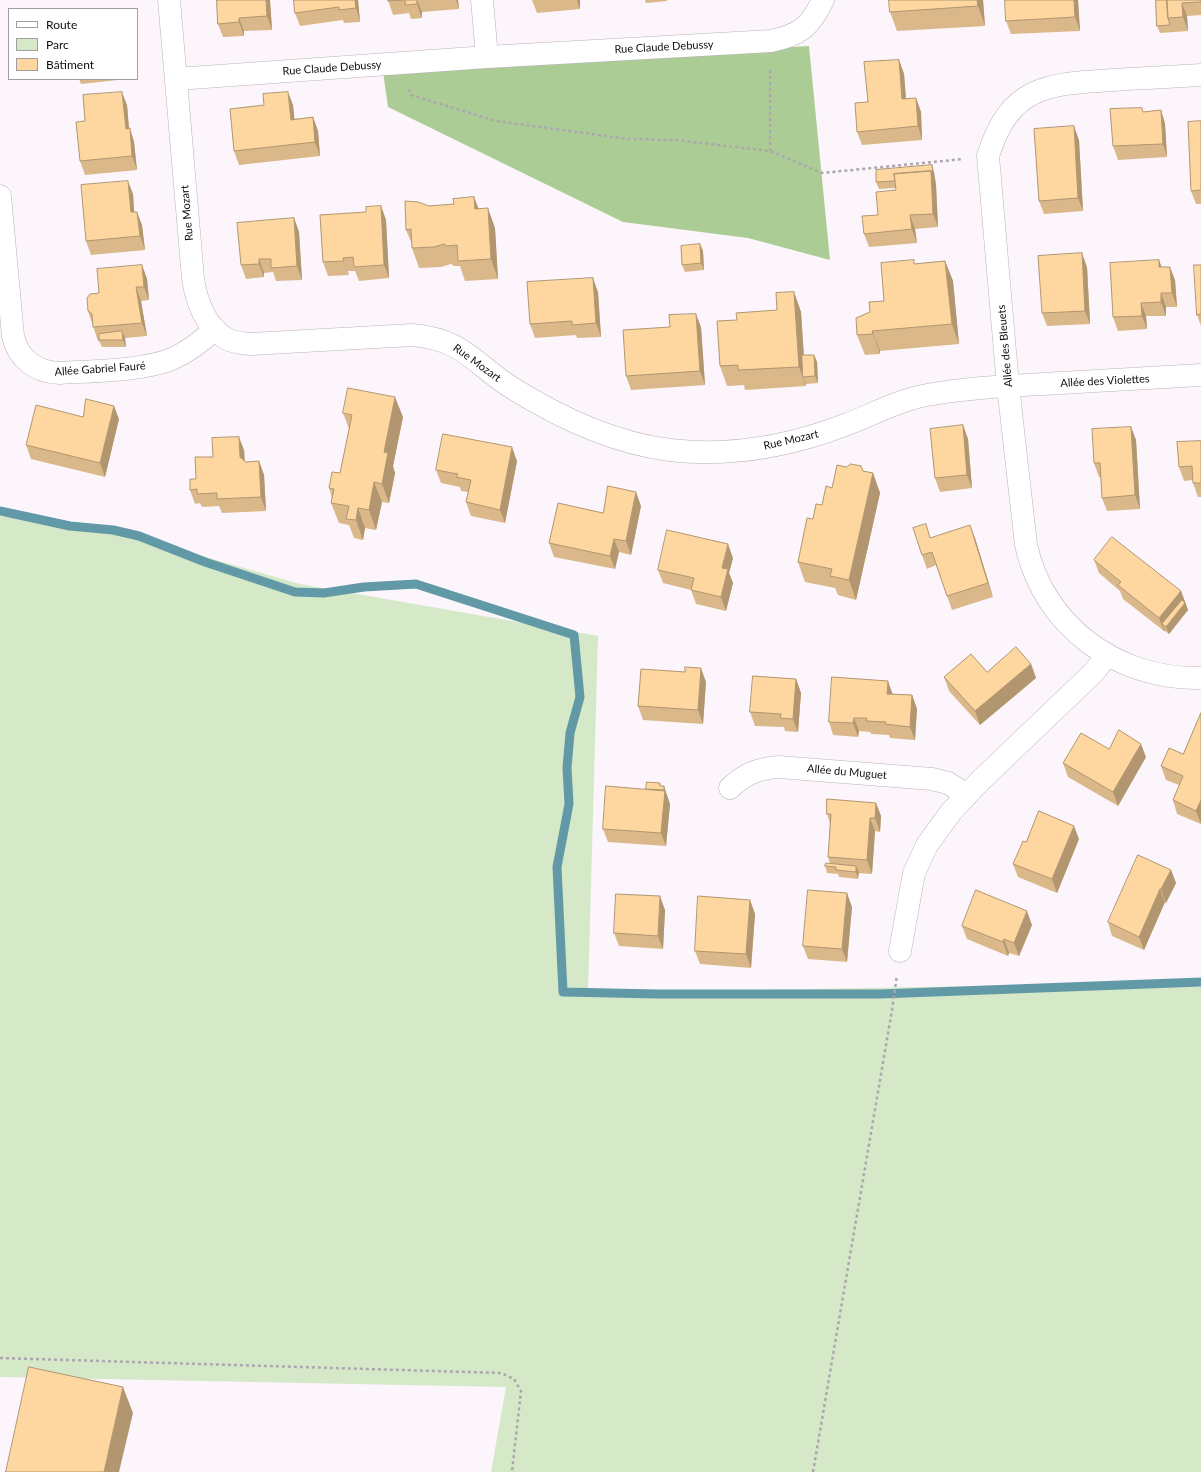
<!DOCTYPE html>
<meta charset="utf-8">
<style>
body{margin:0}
#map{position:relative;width:1201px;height:1472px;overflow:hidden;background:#fcf5fc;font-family:Lato,sans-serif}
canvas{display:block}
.legend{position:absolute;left:8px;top:8px;width:130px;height:72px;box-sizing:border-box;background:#fff;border:1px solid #9f9f9f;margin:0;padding:5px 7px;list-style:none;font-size:12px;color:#100e10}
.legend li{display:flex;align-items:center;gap:8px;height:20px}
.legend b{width:20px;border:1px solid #9f9f9f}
</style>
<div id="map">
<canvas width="1201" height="1472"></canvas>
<ul class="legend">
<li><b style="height:5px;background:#fff"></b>Route</li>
<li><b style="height:11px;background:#d5e9c8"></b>Parc</li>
<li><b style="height:11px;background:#fdd6a0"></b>Bâtiment</li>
</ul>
</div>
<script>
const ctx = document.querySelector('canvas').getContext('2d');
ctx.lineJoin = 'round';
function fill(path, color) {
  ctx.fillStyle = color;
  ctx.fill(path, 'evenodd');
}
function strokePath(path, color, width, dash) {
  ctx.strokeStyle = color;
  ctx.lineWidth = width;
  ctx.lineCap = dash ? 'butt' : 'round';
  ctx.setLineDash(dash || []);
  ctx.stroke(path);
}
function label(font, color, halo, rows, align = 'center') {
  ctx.font = font + ' Lato,sans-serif';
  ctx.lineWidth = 4;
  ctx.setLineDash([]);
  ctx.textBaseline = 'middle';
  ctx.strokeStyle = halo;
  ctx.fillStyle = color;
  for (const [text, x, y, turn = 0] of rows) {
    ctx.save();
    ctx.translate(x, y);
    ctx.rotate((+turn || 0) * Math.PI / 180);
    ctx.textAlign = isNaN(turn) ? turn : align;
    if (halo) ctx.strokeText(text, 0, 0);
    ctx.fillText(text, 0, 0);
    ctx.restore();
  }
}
fill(new Path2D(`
 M 0,516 L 108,529 L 300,584 L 598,636 L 588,993 L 1201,982 L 1201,1472 L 491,1472 L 506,1387 L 0,1377 Z`), '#d5e9c8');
fill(new Path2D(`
 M 809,46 L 830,260 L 748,238 L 623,222 L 388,107 L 383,72 Z`), '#accc96');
strokePath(new Path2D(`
 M 0,511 L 70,526 L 113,530 L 139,536 L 205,562 L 295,592 L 324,593 L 364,587 L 416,584 L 574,635 L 580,697 L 570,733 L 567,768 L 569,804 L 557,867 L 563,992 L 658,994 L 880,994 L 1201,982`), '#6299a6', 9);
const street = new Path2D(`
 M 169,0 L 193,278 C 196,300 205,327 227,339 C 234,343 243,343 251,344 L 412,335 C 461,339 472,361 509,386 C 558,417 612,443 670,450 C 730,457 790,446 845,425 C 872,415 899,400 927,395 C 965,388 1005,386 1043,384 C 1096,381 1148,378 1201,375
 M 482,0 L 487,57
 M 1201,75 C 1172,77 1142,78 1113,80 C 1048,84 1010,85 988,156 L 1008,386 L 1026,545 C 1044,627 1118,680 1201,678
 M 176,79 L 487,57 L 771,41 C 800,35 810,27 823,0
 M 0,196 L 13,336 C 18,359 36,372 59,373 C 93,371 142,371 172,359 C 188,352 202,341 215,329
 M 730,788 C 744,774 759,768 779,767 L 932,779 L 948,783 L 967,795
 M 900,951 L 914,873 L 927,845 L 951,812 L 978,783 L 1094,672 L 1107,655`);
strokePath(street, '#b9b2b8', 23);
strokePath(new Path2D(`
 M 409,89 L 411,95 L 496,121 L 628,139 L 675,140 L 770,151 L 822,173 L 963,159
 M 770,151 L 770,68
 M 0,1358 L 501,1373 L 514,1379 L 521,1391 L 512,1472
 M 813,1472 L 892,1010 L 897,975`), '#aca7ac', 2.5, [3, 3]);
strokePath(street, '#fff', 22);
fill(new Path2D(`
 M 217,0 L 270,0 L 272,30 L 244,31 L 244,36 L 223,37 L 218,24 Z
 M 358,0 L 360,22 L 344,23 L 343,20 L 300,26 L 295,13 Z
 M 388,0 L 458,0 L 459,9 L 422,12 L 422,18 L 411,19 L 409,13 L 393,15 Z
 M 532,0 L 580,0 L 580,9 L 537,13 Z
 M 645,0 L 667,0 L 667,1 L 646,3 Z
 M 983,0 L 985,26 L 897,31 L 890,12 Z
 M 1078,0 L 1080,31 L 1011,34 L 1006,21 Z
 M 1156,0 L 1201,0 L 1201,15 L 1187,16 L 1188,31 L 1160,33 L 1157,26 Z
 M 899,60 L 904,74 L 906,99 L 916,98 L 921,112 L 922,140 L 862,145 L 857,132 L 868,102 Z
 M 79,79 L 127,79 L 81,84 Z
 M 127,105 L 129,128 L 134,142 L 137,170 L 85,175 L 80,161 L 85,121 Z
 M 293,105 L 294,119 L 313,117 L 318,131 L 320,156 L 239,165 L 234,151 Z
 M 1161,110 L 1165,124 L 1167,157 L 1118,160 L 1113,146 L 1143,112 Z
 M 1201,121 L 1201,204 L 1196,204 L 1191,191 Z
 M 1079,140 L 1083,211 L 1044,214 L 1039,201 Z
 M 934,172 L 936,185 L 938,227 L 915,229 L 917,243 L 869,247 L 864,234 L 896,190 L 896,188 L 879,189 L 876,182 Z
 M 133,194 L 134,212 L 142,225 L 145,250 L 91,255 L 86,241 Z
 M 474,197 L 479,209 L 495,228 L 498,279 L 465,281 L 460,266 L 454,266 L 451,264 L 441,267 L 419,268 L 412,248 L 412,244 L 406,230 L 429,206 L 454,204 Z
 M 381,206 L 386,220 L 389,278 L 359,281 L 355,271 L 348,271 L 349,275 L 328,276 L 323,262 L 366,212 Z
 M 294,218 L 299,232 L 302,280 L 276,281 L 273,272 L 264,273 L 264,277 L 246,279 L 241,265 Z
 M 700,244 L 703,251 L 704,270 L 685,272 L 682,265 Z
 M 945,261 L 953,281 L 959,344 L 880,351 L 880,354 L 865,355 L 857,335 L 870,312 L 884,301 L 916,264 Z
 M 142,265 L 147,279 L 149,300 L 141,301 L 147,336 L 125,338 L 126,347 L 102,347 L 99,341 L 98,341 L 88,311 L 99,293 Z
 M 1201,265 L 1201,326 L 1197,315 Z
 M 1087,267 L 1090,324 L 1047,326 L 1042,313 Z
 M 1161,267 L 1175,280 L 1177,307 L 1166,307 L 1166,316 L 1146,316 L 1147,329 L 1118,331 L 1113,317 Z
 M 598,292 L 601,337 L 577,338 L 576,335 L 535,338 L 530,324 Z
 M 794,292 L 801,312 L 804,355 L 814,355 L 817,362 L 818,383 L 806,384 L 806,386 L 745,390 L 744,385 L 727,386 L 720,366 L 737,320 L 777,310 Z
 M 701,327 L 705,385 L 631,390 L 626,376 Z
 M 343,413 L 403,417 L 393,466 L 395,473 L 389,503 L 382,502 L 376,530 L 365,528 L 363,540 L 354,538 L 349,525 L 339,523 L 331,503 L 332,498 L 329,488 L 340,473 L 349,429 Z
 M 83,417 L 119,419 L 105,477 L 31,459 L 26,445 Z
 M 963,425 L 968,439 L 972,488 L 940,492 L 935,478 Z
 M 1131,427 L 1136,440 L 1140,509 L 1107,511 L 1102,498 L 1101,477 L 1099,477 L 1094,463 Z
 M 1201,441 L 1201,497 L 1198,497 L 1193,483 L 1193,480 L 1184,481 L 1179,467 Z
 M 244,450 L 245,461 L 246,462 L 259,461 L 264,475 L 266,511 L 222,513 L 219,506 L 202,507 L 200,503 L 195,504 L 190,490 L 213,457 Z
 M 517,461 L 505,523 L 471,516 L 466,502 L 468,492 L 461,491 L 460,487 L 441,483 L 436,470 Z
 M 863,471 L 873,473 L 880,493 L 856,600 L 838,595 L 835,588 L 805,582 L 798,562 L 813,519 L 832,488 Z
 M 641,506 L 631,555 L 619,552 L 615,569 L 554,557 L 549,543 L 603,513 Z
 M 926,524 L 930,538 L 975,538 L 993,597 L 952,610 L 936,565 L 927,569 L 922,555 Z
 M 733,558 L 729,573 L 733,583 L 726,611 L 696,604 L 691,590 L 663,583 L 658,570 Z
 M 1094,560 L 1181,591 L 1188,610 L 1169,634 L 1165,631 L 1164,631 L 1123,599 L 1120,591 L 1099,573 Z
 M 1031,664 L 1036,678 L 980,725 L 949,691 L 944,677 L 987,672 Z
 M 796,679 L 801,693 L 798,732 L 785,731 L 784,727 L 755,726 L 750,712 Z
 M 706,682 L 703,724 L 643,720 L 638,706 Z
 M 893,694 L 912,695 L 917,709 L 915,740 L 890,738 L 889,735 L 871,734 L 870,732 L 859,731 L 858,737 L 833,735 L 829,722 Z
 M 1201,713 L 1201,824 L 1177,814 L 1173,800 L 1179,785 L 1166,780 L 1161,766 L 1183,754 Z
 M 1109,749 L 1146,757 L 1118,806 L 1068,777 L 1063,763 Z
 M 660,783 L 661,786 L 666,792 L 666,794 L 670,804 L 666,846 L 608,842 L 603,829 L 646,789 Z
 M 876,803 L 881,816 L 880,832 L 875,831 L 872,874 L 858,873 L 858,879 L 839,877 L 838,874 L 827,873 L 825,866 L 830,863 L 828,857 L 830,824 L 827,814 Z
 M 1079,839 L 1057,893 L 1018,877 L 1013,864 Z
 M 1171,870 L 1176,883 L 1166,903 L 1165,902 L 1144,950 L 1112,936 L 1108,922 Z
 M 750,900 L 755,914 L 751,968 L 700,964 L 695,951 Z
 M 852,907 L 847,962 L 808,959 L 803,946 Z
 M 665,910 L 663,949 L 619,946 L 614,933 Z
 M 1032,925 L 1019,956 L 1009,953 L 1008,956 L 967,939 L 962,926 Z`), '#dab88a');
fill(new Path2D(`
 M 266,0 L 270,0 L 272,30 L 267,16 Z
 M 355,0 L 358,0 L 360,22 L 356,8 Z
 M 417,0 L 422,12 L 422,18 L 417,4 Z
 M 456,0 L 458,0 L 459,9 Z
 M 577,0 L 580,0 L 580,9 Z
 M 977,0 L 983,0 L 985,26 L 978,6 Z
 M 1074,0 L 1078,0 L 1080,31 L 1075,17 Z
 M 1182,3 L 1187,16 L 1188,31 L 1183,17 Z
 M 239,18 L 244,31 L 244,36 L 239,22 Z
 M 899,60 L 904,74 L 907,112 L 902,99 Z
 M 122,92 L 127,105 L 130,142 L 126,129 Z
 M 288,92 L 293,105 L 296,133 L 291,120 Z
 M 916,98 L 921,112 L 922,140 L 918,126 Z
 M 1161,110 L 1165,124 L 1167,157 L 1163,144 Z
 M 313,117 L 318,131 L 320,156 L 315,142 Z
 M 1074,126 L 1079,140 L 1083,211 L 1078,198 Z
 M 130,128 L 134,142 L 137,170 L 132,156 Z
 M 932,165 L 934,172 L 936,185 L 938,227 L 933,214 L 931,171 Z
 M 128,181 L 133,194 L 135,225 L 131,212 Z
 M 474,197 L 481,217 L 475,209 Z
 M 381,206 L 386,220 L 389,278 L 384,265 Z
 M 488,208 L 495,228 L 498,279 L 491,259 Z
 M 137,212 L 142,225 L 145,250 L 140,236 Z
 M 910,215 L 915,229 L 917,243 L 912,229 Z
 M 294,218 L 299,232 L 302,280 L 297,266 Z
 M 700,244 L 703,251 L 704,270 L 701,263 Z
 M 1082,253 L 1087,267 L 1090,324 L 1085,311 Z
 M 259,259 L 264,273 L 264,277 L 259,264 Z
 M 1159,260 L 1164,273 L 1159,267 Z
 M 945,261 L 953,281 L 959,344 L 952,324 Z
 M 142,265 L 147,279 L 149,300 L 144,287 Z
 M 1170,267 L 1175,280 L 1177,307 L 1172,293 Z
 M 593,278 L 598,292 L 601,337 L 596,323 Z
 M 136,287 L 141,301 L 147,336 L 142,323 Z
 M 794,292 L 801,312 L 805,377 L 803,377 L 806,384 L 806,386 L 799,367 Z
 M 1161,293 L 1166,307 L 1166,316 L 1161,302 Z
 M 1141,303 L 1146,316 L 1147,329 L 1142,316 Z
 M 696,314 L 701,327 L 705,385 L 700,371 Z
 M 122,331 L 125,338 L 126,347 L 123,340 Z
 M 872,331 L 880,351 L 880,354 L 873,334 Z
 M 814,355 L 817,362 L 818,383 L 815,376 Z
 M 395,397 L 403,417 L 393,466 L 395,473 L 389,503 L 382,484 L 384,452 Z
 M 114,406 L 119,419 L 105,477 L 100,463 Z
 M 963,425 L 968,439 L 972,488 L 967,475 Z
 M 1131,427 L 1136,440 L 1140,509 L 1135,495 Z
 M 239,437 L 244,450 L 245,470 L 240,457 Z
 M 512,447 L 517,461 L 505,523 L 500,510 Z
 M 259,461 L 264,475 L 266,511 L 261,497 Z
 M 873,473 L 880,493 L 856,600 L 849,580 Z
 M 374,482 L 382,502 L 376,530 L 369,510 Z
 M 636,492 L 641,506 L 631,555 L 626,541 Z
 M 358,508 L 365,528 L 363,540 L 356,520 Z
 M 970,525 L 975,538 L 993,597 L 988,583 Z
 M 614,539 L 619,552 L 615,569 L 610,556 Z
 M 728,544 L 733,558 L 729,573 L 733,583 L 726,611 L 721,597 L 722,568 Z
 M 1181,591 L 1188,610 L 1169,634 L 1166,627 L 1162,624 L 1165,631 L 1164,631 L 1159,618 Z
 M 1031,664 L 1036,678 L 980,725 L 975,711 Z
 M 701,668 L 706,682 L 703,724 L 698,710 Z
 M 796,679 L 801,693 L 798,732 L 793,719 Z
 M 888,681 L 893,695 L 887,694 Z
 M 912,695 L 917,709 L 915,740 L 910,727 Z
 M 854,718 L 859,731 L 858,737 L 853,723 Z
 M 1141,744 L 1146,757 L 1118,806 L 1113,792 Z
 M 664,786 L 670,804 L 666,846 L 661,833 Z
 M 1201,800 L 1201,824 L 1196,811 Z
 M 876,803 L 881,816 L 880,832 L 875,818 Z
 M 870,818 L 875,831 L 872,874 L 867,860 Z
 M 1074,826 L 1079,839 L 1057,893 L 1052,879 Z
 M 856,866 L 859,873 L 858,879 L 856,872 Z
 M 1171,870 L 1176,883 L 1166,903 L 1161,889 Z
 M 1160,889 L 1165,902 L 1144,950 L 1139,937 Z
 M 847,893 L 852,907 L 847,962 L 842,949 Z
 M 660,896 L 665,910 L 663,949 L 658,936 Z
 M 750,900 L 755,914 L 751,968 L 746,954 Z
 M 1027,911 L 1032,925 L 1019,956 L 1014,943 Z
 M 1004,939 L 1009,953 L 1008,956 L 1003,942 Z
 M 123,1387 L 133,1413 L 119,1472 L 104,1472 Z`), '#b19670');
const building = new Path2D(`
 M 217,0 L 266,0 L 267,16 L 239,18 L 239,22 L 218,24 Z
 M 294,0 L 355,0 L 356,8 L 339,10 L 339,7 L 295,13 Z
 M 388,0 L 403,0 L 388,1 Z
 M 405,0 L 417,0 L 417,4 L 406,5 Z
 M 889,0 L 977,0 L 978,6 L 890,12 Z
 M 1005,0 L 1074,0 L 1075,17 L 1006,21 Z
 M 1156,0 L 1167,0 L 1168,18 L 1170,25 L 1157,26 Z
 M 1167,0 L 1201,0 L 1201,2 L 1182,3 L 1183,17 L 1168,18 Z
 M 899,60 L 902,99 L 916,98 L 918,126 L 857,132 L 855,103 L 868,102 L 864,62 Z
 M 122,92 L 126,129 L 130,128 L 132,156 L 80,161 L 76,122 L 85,121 L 83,95 Z
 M 288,92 L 291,120 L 313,117 L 315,142 L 234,151 L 230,109 L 264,105 L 263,94 Z
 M 1142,108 L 1143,112 L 1161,110 L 1163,144 L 1113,146 L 1110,109 Z
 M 1201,121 L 1201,190 L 1191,191 L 1188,122 Z
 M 1074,126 L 1078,198 L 1039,201 L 1034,129 Z
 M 932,165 L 933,178 L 931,171 L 894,174 L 895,181 L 876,182 L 876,170 Z
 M 931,171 L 933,214 L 910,215 L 912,229 L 864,234 L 862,216 L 878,215 L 876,192 L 896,190 L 894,174 Z
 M 128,181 L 131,212 L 137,212 L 140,236 L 86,241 L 81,185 Z
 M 474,197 L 475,209 L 488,208 L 491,259 L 458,261 L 457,245 L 447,246 L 444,244 L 434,247 L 412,248 L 411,229 L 406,230 L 405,201 L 418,202 L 429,206 L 454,204 L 453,199 Z
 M 381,206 L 384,265 L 354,267 L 353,257 L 343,258 L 344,261 L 323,262 L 320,215 L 366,212 L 366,207 Z
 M 294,218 L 297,266 L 271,268 L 271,259 L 259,259 L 259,264 L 241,265 L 237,223 Z
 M 700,244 L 701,263 L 682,265 L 681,246 Z
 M 1082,253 L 1085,311 L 1042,313 L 1038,256 Z
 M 914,260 L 914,264 L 945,261 L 952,324 L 872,331 L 873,334 L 857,335 L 856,318 L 870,312 L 869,302 L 884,301 L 881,263 Z
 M 1159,260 L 1159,267 L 1170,267 L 1172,293 L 1161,293 L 1161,302 L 1141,303 L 1142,316 L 1113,317 L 1110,263 Z
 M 142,265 L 144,287 L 136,287 L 142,323 L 93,327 L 92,314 L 88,311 L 87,298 L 90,294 L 99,293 L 97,269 Z
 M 1194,265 L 1201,265 L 1201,314 L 1197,315 Z
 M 593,278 L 596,323 L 572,325 L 572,321 L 530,324 L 527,282 Z
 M 794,292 L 799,367 L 738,370 L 738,365 L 720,366 L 717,321 L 737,320 L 736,313 L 777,310 L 776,293 Z
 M 696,314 L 700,371 L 626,376 L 623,330 L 670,327 L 669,315 Z
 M 122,331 L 123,340 L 99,340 L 99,334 Z
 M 802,355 L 814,355 L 815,376 L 803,377 Z
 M 348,388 L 395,397 L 384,452 L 388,453 L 382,484 L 374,482 L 369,510 L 358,508 L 356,520 L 346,519 L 349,506 L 331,503 L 334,489 L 329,488 L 332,472 L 340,473 L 352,415 L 343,413 Z
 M 86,399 L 114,406 L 100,463 L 26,445 L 36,405 L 83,417 Z
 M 963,425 L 967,475 L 935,478 L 930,429 Z
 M 1131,427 L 1135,495 L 1102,498 L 1100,463 L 1094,463 L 1092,429 Z
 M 443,434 L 512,447 L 500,510 L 466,502 L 471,480 L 456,477 L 458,474 L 436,470 Z
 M 239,437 L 240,457 L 246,462 L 259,461 L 261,497 L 217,499 L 217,493 L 197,494 L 197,489 L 190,490 L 190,479 L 196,479 L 195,457 L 213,457 L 212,438 Z
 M 1201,441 L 1201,483 L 1193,483 L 1192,466 L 1179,467 L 1177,442 Z
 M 851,464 L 861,466 L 863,471 L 873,473 L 849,580 L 830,576 L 832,569 L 798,562 L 807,518 L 813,519 L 816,504 L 822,505 L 826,486 L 832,488 L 837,465 L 846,467 Z
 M 608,486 L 636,492 L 626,541 L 614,539 L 610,556 L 549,543 L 558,503 L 603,513 Z
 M 926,524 L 930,538 L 970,525 L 988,583 L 947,596 L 932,552 L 922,555 L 913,528 Z
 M 667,530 L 728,544 L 722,568 L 728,569 L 721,597 L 691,590 L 694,578 L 658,570 Z
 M 1112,537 L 1181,591 L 1159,618 L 1118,585 L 1121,582 L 1094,560 Z
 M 1182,600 L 1185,603 L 1166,627 L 1162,624 Z
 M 1016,647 L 1031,664 L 975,711 L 944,677 L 971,654 L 987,672 Z
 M 685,667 L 701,668 L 698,710 L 638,706 L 641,669 L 685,672 Z
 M 753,676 L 796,679 L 793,719 L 780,718 L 781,714 L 750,712 Z
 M 832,677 L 888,681 L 887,694 L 912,695 L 910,727 L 885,724 L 886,722 L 866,721 L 867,718 L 854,718 L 853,723 L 829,722 Z
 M 1201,713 L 1201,800 L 1196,811 L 1173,800 L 1183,776 L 1161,766 L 1169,748 L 1183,754 Z
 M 1119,730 L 1141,744 L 1113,792 L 1063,763 L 1081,733 L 1109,749 Z
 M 647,782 L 660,783 L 660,786 L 664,786 L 664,790 L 646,789 Z
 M 606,786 L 665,791 L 661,833 L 603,829 Z
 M 827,799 L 876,803 L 875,818 L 870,818 L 867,860 L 828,857 L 831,814 L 827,814 Z
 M 1039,811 L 1074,826 L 1052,879 L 1013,864 L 1023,841 L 1026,842 Z
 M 1138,855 L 1171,870 L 1161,889 L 1160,889 L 1139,937 L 1108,922 Z
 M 826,863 L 856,866 L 856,872 L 836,870 L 836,867 L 825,866 Z
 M 808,890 L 847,893 L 842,949 L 803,946 Z
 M 976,890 L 1027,911 L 1014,943 L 1004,939 L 1003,942 L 962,926 Z
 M 616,894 L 660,896 L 658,936 L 614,933 Z
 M 698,896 L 750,900 L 746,954 L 695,951 Z
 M 29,1367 L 123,1387 L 104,1472 L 6,1472 Z`);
fill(building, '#fdd6a0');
strokePath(building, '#b19670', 1);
label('11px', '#100e10', '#fff', [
 ["Rue Claude Debussy",664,47,-3],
 ["Rue Claude Debussy",332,68,-4],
 ["Rue Mozart",187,213,-95],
 ["Allée des Bleuets",1005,346,-95],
 ["Rue Mozart",477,363,36],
 ["Allée Gabriel Fauré",100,369,-4],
 ["Allée des Violettes",1105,381,-3],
 ["Rue Mozart",791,440,-13],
 ["Allée du Muguet",847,772,5]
]);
</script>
